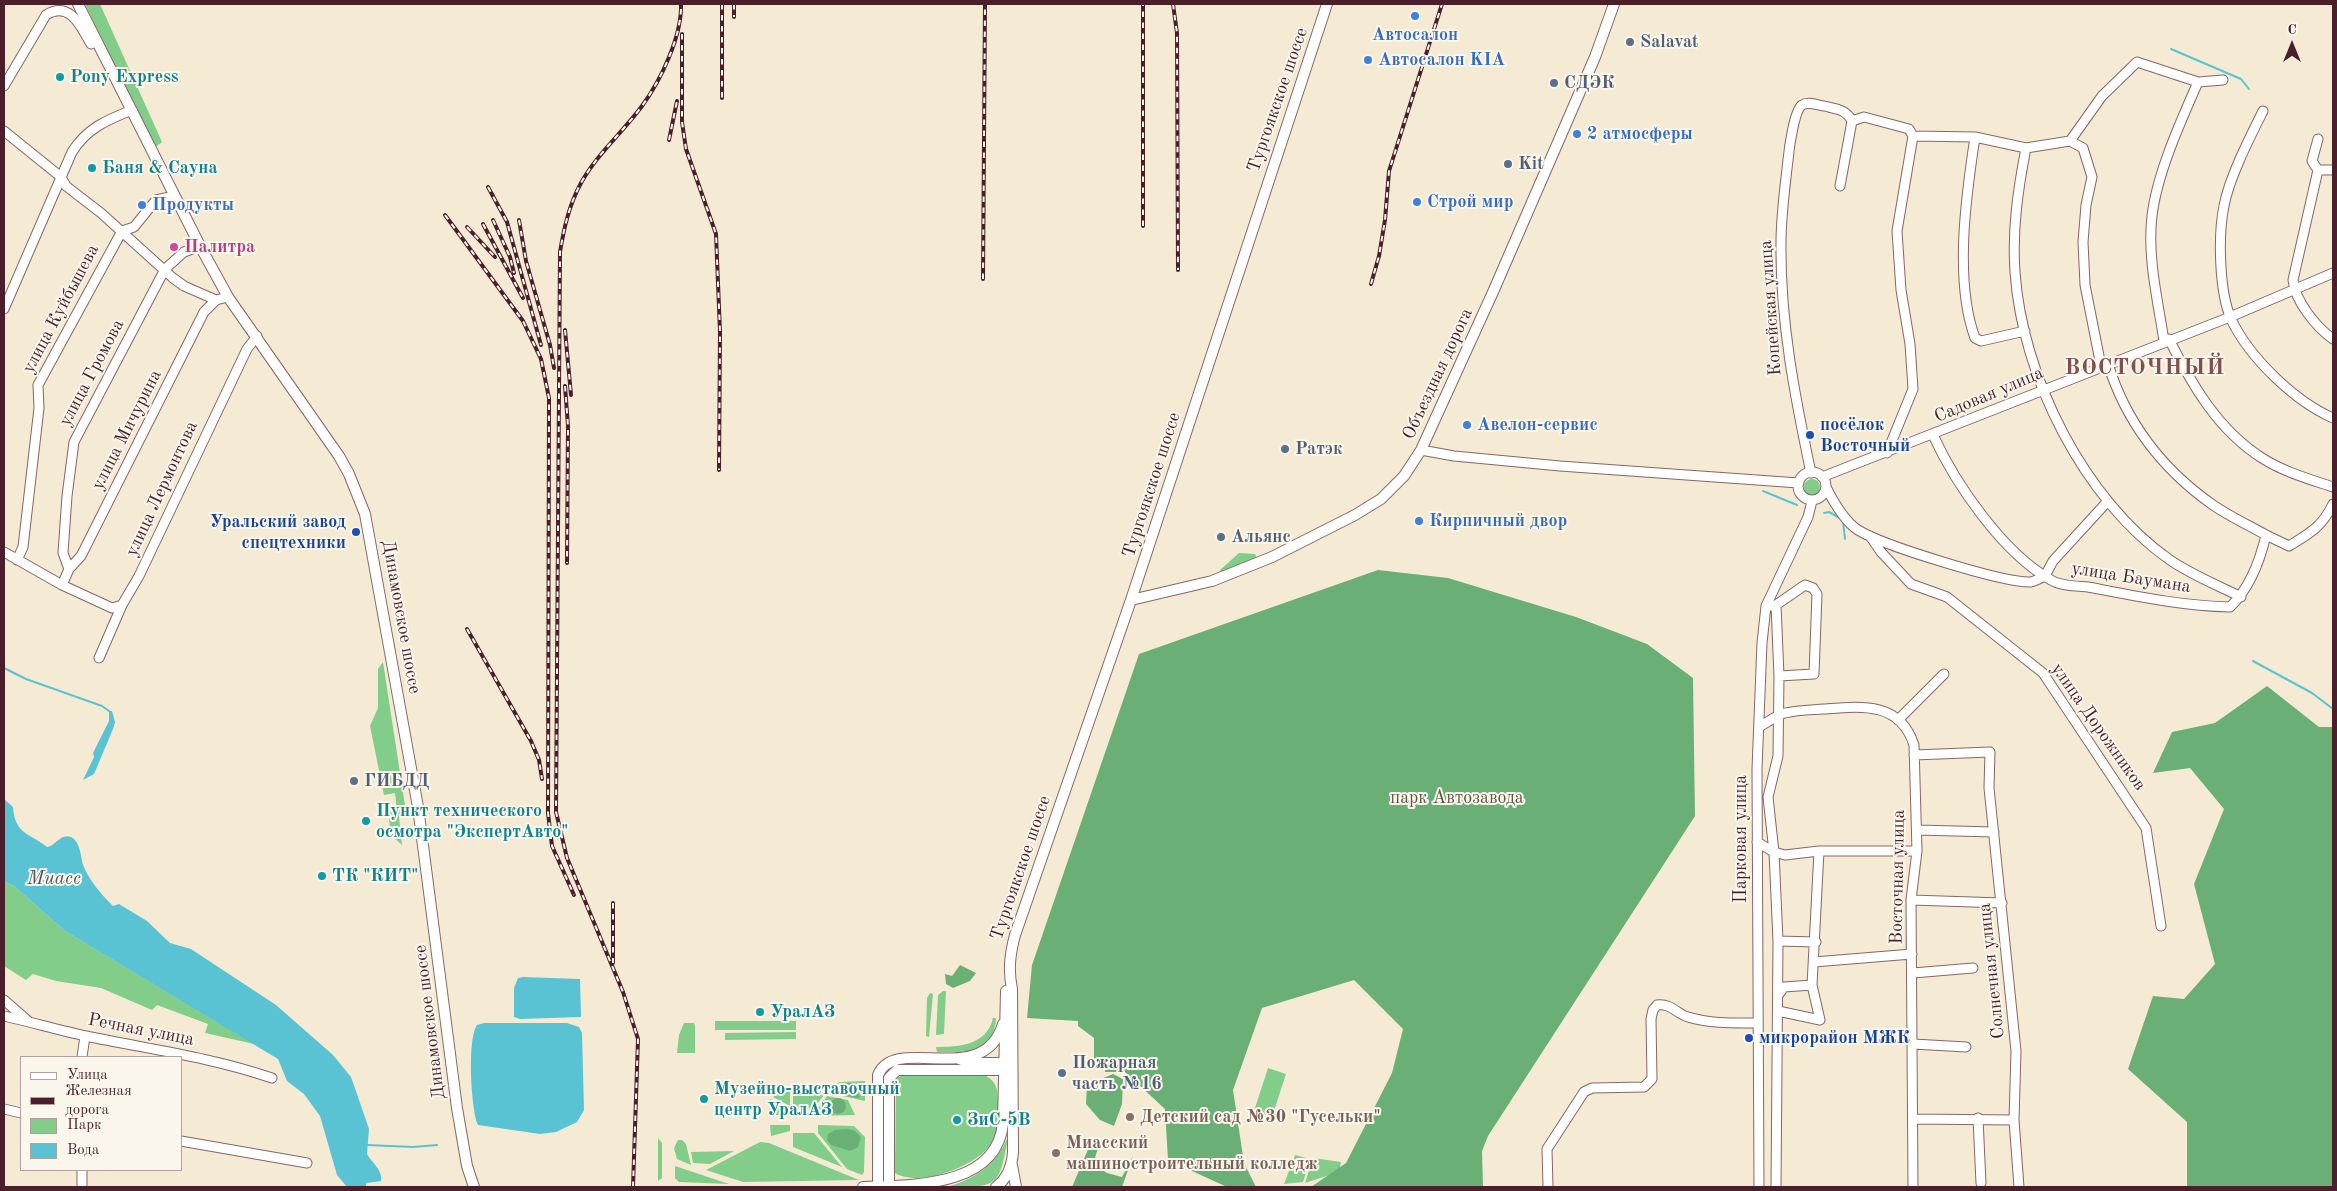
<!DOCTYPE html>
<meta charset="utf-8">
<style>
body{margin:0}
#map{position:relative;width:2337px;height:1191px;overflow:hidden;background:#f5ebd5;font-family:"Old Standard TT",serif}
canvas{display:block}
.frame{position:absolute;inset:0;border:5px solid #4a1f2b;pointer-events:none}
.legend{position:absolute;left:20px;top:1056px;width:162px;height:115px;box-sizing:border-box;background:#fbf7ec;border:1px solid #b4a19f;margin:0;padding:6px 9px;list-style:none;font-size:15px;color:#4a1f2b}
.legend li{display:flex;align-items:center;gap:10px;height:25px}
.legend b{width:25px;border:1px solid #b4a19f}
.north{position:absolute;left:2267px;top:20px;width:50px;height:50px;-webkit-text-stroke:4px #fbf7ec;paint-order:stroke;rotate:0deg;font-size:14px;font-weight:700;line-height:20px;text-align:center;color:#4a1f2b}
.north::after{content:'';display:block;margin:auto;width:18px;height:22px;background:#4a1f2b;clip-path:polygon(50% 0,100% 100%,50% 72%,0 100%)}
</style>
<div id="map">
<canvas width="2337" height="1191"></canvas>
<div class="frame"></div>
<ul class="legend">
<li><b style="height:6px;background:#fff"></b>Улица</li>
<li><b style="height:6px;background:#4a1f2b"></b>Железная дорога</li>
<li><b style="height:14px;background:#83cd8a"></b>Парк</li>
<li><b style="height:14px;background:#59c3d4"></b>Вода</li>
</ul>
<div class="north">С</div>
</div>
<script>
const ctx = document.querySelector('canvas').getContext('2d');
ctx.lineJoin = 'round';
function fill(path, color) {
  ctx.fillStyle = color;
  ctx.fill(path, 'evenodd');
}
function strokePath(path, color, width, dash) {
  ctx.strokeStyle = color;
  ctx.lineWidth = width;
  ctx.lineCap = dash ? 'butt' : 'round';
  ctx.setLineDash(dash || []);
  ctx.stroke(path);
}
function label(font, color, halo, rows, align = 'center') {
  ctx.font = font + ' "Old Standard TT",serif';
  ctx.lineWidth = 4;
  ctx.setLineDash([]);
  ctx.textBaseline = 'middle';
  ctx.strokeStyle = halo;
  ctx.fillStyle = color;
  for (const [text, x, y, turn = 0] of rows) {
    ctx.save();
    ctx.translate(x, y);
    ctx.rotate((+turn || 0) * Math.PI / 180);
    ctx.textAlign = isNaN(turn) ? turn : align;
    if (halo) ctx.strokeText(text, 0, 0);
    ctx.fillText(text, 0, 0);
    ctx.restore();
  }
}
fill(new Path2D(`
 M 85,4 L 100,4 L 162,142 L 157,146 L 154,146 Z
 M1804 487a8 8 0 1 1 16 0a8 8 0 1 1-16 0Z
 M 1239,553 L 1255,554 L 1257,558 L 1221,573 L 1220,570 Z
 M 383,662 L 406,812 L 399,817 L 402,845 L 391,835 L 388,812 L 397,811 L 395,793 L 384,795 L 370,726 L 378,708 L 378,669 Z
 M 4,881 L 14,886 L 65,931 L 254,1044 L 205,1033 L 208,1024 L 157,1005 L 152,1010 L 101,988 L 56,981 L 33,974 L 26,980 L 4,966 Z
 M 943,991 L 946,991 L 944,1034 L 936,1035 L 938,995 Z
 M 930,993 L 933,994 L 929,1037 L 926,1036 L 927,998 Z
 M 993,1018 L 996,1018 C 994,1055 965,1052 937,1052 L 936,1047 C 959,1047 987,1045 993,1018 Z
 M 715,1021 L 796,1021 L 796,1030 L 715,1030 Z
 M 684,1023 L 694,1023 L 695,1026 L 695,1053 L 677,1053 L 679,1035 Z
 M 796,1032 L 796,1039 L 725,1040 L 725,1033 Z
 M 1268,1068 L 1286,1074 L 1272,1117 L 1254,1111 Z
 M 903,1074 L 981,1074 C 996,1079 998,1088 998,1103 C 998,1113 999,1125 997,1134 C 987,1164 920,1189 895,1173 L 896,1079 Z
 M 865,1081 L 865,1101 L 829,1093 L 839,1082 Z
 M 790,1088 L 790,1106 L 773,1097 L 782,1090 Z
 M 793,1088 L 824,1095 L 814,1108 L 793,1107 Z
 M 827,1096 L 848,1100 L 855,1115 L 818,1116 L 818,1108 Z
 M 770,1099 L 790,1109 L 790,1115 L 769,1115 Z
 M 770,1125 L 790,1125 L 790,1131 L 771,1136 Z
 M 818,1125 L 854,1126 L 865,1137 L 864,1172 L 862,1175 L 847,1169 L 818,1133 Z
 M 793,1133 L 814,1133 L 842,1167 L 793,1147 Z
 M 1008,1137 C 999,1188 998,1187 947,1187 C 977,1178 995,1165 1008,1137 Z
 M 658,1138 L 662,1143 L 662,1178 L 658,1181 Z
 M 678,1140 L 682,1140 L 686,1144 L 691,1165 L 677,1159 L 674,1148 Z
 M 760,1142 L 769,1143 L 859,1180 L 743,1182 L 706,1170 Z
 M 734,1151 L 710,1164 L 693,1163 L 691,1152 Z
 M 1295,1155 L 1310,1159 L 1303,1182 L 1284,1184 Z
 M 1313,1158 L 1341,1162 L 1339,1172 L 1305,1183 Z
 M 675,1166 L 729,1184 L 679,1182 L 675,1178 Z`), '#83cd8a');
fill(new Path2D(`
 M 1378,570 L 1448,578 L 1576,617 L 1647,644 L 1693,678 L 1695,816 L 1488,1136 L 1482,1151 L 1483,1187 L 1311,1187 L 1346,1163 L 1392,1073 L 1403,1029 L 1354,980 L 1262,1008 L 1233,1090 L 1244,1163 L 1256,1187 L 1227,1187 L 1168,1160 L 1165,1109 L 1125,1072 L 1105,1072 L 1105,1060 L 1094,1060 L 1094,1038 L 1078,1026 L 1078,1021 L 1027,1018 L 1032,965 L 1139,654 Z
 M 2267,686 L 2319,727 L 2333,727 L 2333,1187 L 2187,1187 L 2187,1122 L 2128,1069 L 2153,996 L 2184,999 L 2215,964 L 2194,884 L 2224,809 L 2190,768 L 2153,773 L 2172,732 L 2215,723 Z
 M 960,965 L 976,973 L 970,981 L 953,988 L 946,984 L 945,974 L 952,976 Z
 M 1113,1074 L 1123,1079 L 1122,1104 L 1114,1126 L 1100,1120 L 1086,1104 L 1087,1085 Z
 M 841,1083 L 853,1083 L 853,1090 L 860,1096 L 859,1098 L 836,1094 L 835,1089 Z
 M830 1106a8 8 0 1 1 16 0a8 8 0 1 1-16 0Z
 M 848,1129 L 855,1131 L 861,1137 L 858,1147 L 850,1151 L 831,1145 L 827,1140 L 828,1134 L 835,1130 Z
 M 1092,1140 L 1100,1142 L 1093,1164 L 1107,1173 L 1122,1177 L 1133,1156 L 1122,1187 L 1072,1187 Z`), '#6ab076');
fill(new Path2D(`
 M 109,711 L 112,711 L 115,722 L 113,729 L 94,774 L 83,780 L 94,757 L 93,753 L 109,721 Z
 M 4,799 L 13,807 C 15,835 30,833 47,847 C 56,846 60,833 71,837 C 80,841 81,857 83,865 C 89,880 101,894 113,906 L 119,904 L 147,921 L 170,943 L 191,949 L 276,1005 L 333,1055 L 351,1077 L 358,1097 L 369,1129 L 367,1154 C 372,1163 383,1170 381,1181 L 366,1183 L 366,1187 L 347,1187 L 337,1175 L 320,1116 L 304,1094 L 287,1081 L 278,1059 L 65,931 L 14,886 L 4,881 Z
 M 523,977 L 580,979 L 581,1017 L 520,1019 L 514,1017 L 514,988 L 518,978 Z
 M 484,1023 L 567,1023 L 579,1027 L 582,1033 L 584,1110 L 577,1122 L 556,1132 L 540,1134 L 478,1125 C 471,1109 467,1039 477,1025 Z`), '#59c3d4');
strokePath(new Path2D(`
 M 2171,49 L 2241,79 L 2249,89
 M 1763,491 L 1797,505
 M 1824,513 L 1829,512 L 1840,518
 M 1843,521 L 1845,539
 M 2253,661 L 2312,693 L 2333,709
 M 4,668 L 26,679 L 102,706 L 109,711
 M 367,1145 L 413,1147 L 437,1145`), '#59c3d4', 2);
const minor = new Path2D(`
 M 4,86 L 46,15 C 70,0 81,27 91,44
 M 2263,111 C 2250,137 2229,178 2224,206 C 2218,235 2219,291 2231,319 C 2249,357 2294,401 2333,418
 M 4,131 L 61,177 L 66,186 L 101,213 L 173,278 L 184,286 L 216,300
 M 1913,136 L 1975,137 L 2026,148 L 2070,141 L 2102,96 L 2137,62 L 2198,82 L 2223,80
 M 1975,137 C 1966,196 1954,281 1975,338 L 1981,341 L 2025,331
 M 2318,139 L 2312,161 L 2318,170
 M 2070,141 L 2083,148 L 2092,177 L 2086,205 L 2083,242 L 2085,285 L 2101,366
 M 2026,148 C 2018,189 2012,230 2015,272 C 2022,376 2084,500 2170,560 C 2192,575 2217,585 2241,597
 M 2333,170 L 2318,170 L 2293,280 C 2295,301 2316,327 2333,339
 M 1840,186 L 1852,121
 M 4,309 L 72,152 C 87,128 107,120 132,110
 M 2169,339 C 2192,385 2218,430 2262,458 C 2284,472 2309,479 2333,487
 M 2164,341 C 2158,301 2147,257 2152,216 C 2157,173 2181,121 2198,82
 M 2108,364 C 2126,422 2163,470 2213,505 C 2229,516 2248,525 2266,535
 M 1933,435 C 1956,485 2003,553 2051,580 C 2060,586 2077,586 2088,587 C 2135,596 2182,606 2230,607 C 2250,588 2260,561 2266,535 L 2289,546 C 2310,533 2322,527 2333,504
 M 1421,450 L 1454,456 L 1560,466 L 1799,483
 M 1887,453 L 1913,389 L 1910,344 L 1901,290 L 1897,231 L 1913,136
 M1798 486a14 14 0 1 1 28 0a14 14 0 1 1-28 0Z
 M 1811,473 C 1795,397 1780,321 1781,243 C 1781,215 1785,187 1788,160 C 1789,149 1794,111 1802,105 C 1808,101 1817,105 1824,106 C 1836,109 1846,109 1852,121 L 1864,117 L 1909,129 L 1913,136
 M 1822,477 L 2230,317 L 2333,273
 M 1826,487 C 1833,501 1844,521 1858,530 C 1882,545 2003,583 2031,582 C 2035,581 2041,578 2045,576
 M 1870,536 L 1881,552 L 1911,584 L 1947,597 L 2043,673 L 2146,828 L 2161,926
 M 4,552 L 62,585 L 112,608 L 122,605
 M 17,560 L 23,547 L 39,408 L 38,385 L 122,231 L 134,227 L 156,200 L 175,196
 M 69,569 L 63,553 L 67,496 L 74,442 L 165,269 L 184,252 L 200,246
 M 2045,576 L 2053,561 L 2107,502
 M 62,585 L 69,569 L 81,556 L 204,312 L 216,300 L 228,297
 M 1776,605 L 1779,676 L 1778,756 L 1768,797 L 1774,852 L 1778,941
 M 1771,606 L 1776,605 L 1805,585 L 1813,588 L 1817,594 L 1814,674 L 1779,676
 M 99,658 L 122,605 L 139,576 L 247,349 L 257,336
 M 1898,720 L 1944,674
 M 1759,727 C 1766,723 1779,714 1785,713 C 1798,710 1811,710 1824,709 C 1860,706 1900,701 1914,745 L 1917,851 L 1911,900 L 1913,1187
 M 1914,755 L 1990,752 L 1989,788 L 2016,1051 L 2014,1120 L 2019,1187
 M 1917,830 L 1994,832
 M 1757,842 L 1774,852 L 1785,855 L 1819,851 L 1917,851
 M 1911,900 L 2002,903
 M 1814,962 L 1912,954
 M 1913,973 L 1973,968
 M 1779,994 L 1784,987 L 1812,985
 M 4,1000 L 28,1021
 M 1778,1011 L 1820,1020 L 1812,985 L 1819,851
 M 4,1016 C 31,1022 58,1030 86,1036 C 148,1049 211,1057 272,1078
 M 1913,1044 L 1966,1047
 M 82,1057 L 85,1036
 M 4,1109 L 21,1113
 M 1978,1118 L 1981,1183
 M 1913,1119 L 2014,1120
 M 181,1141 L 307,1163
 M 82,1170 L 82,1187
 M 1548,1187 L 1547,1149 L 1584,1092 L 1592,1088 L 1644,1087 L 1652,1079 L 1651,1019 L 1653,1010 L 1657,1005 C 1671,1003 1677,1014 1688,1017 C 1711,1024 1735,1023 1758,1023
 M 1759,1187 L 1757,769 L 1762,643 L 1766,606 L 1808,517 L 1812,501
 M 1776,1187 L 1778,941 L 1816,942`);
const major = new Path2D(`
 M 78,4 L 200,246 L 228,297 L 339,456 L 349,474 L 365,514 L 418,807 L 457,1108 L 467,1166 L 474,1187
 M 1131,600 L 1212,581 L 1272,557 L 1355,515 L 1381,499 L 1404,476 L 1421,450 L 1493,292 L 1595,57 L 1614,4
 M 959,1059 L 971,1063 L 1009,1063
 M 1012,1165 L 1016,1187
 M 863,1187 C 911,1185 997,1188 1003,1123 L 1006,991
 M 878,1187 L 878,1075 C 896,1033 983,1090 1003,1024
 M 889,1187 L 889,1078 L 897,1070 L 1009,1070
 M 996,1187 C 1008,1178 1012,1166 1013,1152 L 1012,989 C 1008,970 1010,954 1015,935 L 1131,600 L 1327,4`);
strokePath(minor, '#866666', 11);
strokePath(major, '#866666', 12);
strokePath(minor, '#fff', 9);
strokePath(major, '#fff', 10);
const rail = new Path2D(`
 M 722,4 L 722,98
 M 734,4 L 734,17
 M 1173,4 L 1177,33 L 1178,270
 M 682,34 L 682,122 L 686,149 L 716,234 L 720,332 L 719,470
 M 669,140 L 677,101
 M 488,187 L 507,222 L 541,345
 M 445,215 L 523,321 L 541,359 L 549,398 L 548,813 L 552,846 L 574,895
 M 493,220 L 510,257 L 514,273
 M 519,220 L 526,261 L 550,345 L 554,368
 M 483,224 L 523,298
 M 1143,226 L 1143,4
 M 467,227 L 495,257
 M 983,279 L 985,4
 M 1371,284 L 1379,256 L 1385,220 L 1389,171 L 1442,4
 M 565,330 L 571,395
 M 565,386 L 568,426 L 567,563
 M 467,629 L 531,741 L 539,760 L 542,779
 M 613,903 L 613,963
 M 633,1187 L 638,1039 L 623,992 L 567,858 L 556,812 L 560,252 C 564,228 569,205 581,183 C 597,154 623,132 642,106 C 661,80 682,36 681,4`);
strokePath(rail, '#4a1f2b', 4);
strokePath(rail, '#fbf7ec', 2, [5.5]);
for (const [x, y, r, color] of [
 [1415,16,5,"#3f7fe0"],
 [1630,42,5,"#5c6f8a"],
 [1368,60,5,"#3f7fe0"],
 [60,77,5,"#0f9aa8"],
 [1554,83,5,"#5c6f8a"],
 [1577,134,5,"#3f7fe0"],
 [1508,164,5,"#5c6f8a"],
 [92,168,5,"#0f9aa8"],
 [1417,202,5,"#3f7fe0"],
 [142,205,5,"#3f7fe0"],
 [174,247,5,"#d1479c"],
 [1467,425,5,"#3f7fe0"],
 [1810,435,5,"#1a4fb4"],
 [1285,449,5,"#5c6f8a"],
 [1419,521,5,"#3f7fe0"],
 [356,532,5,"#1a4fb4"],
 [1221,537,5,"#5c6f8a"],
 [354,781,5,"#5c6f8a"],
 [366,821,5,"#0f9aa8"],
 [322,876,5,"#0f9aa8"],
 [760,1012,5,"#0f9aa8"],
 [1749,1038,5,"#1a4fb4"],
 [1062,1073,5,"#5c6f8a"],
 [704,1099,5,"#0f9aa8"],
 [1130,1117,5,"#8d6e63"],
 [957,1120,5,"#0f9aa8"],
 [1056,1153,5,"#8d6e63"]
]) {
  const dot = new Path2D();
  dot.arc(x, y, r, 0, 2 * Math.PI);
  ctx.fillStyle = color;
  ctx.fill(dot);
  strokePath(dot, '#fbf7ec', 2);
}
label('bold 18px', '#366cbe', '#fbf7ec', [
 ["Автосалон",1415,35,"center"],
 ["Автосалон KIA",1378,60],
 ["2 атмосферы",1587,134],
 ["Строй мир",1427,202],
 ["Продукты",152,205],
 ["Авелон-сервис",1477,425],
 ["Кирпичный двор",1429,521]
], 'left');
label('bold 18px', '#4e5e75', '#fbf7ec', [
 ["Salavat",1640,42],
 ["СДЭК",1564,83],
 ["Kit",1518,164],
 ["Ратэк",1295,449],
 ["Альянс",1231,537],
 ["ГИБДД",364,781],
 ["Пожарная",1072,1063],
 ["часть №16",1072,1084]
], 'left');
label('bold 18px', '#0d838f', '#fbf7ec', [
 ["Pony Express",70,77],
 ["Баня & Сауна",102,168],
 ["Пункт технического",376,811],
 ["осмотра \"ЭкспертАвто\"",376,832],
 ["ТК \"КИТ\"",332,876],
 ["УралАЗ",770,1012],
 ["Музейно-выставочный",714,1089],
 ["центр УралАЗ",714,1110],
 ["ЗиС-5В",967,1120]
], 'left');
label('18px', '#4a1f2b', '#fbf7ec', [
 ["Тургоякское шоссе",1278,100,-71],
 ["Копейская улица",1771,308,-94],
 ["улица Куйбышева",61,309,-62],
 ["улица Громова",92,373,-62],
 ["Объездная дорога",1438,374,-65],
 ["Садовая улица",1989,395,-23],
 ["улица Мичурина",127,430,-63],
 ["Тургоякское шоссе",1152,485,-72],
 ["улица Лермонтова",162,489,-65],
 ["улица Баумана",2131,578,9],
 ["Динамовское шоссе",401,617,80],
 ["улица Дорожников",2098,727,55],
 ["Парковая улица",1741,839,-90],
 ["Тургоякское шоссе",1021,868,-71],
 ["Восточная улица",1898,877,-89],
 ["Солнечная улица",1992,971,-96],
 ["Динамовское шоссе",430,1022,-97],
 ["Речная улица",141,1030,11]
]);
label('bold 18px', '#b23c85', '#fbf7ec', [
 ["Палитра",184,247]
], 'left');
label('bold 18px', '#164399', '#fbf7ec', [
 ["посёлок",1820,425],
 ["Восточный",1820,446],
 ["Уральский завод",346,522,"right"],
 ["спецтехники",346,543,"right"],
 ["микрорайон МЖК",1759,1038]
], 'left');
label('18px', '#5b5348', '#fbf7ec', [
 ["парк Автозавода",1457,798]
]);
label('bold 18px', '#785e54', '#fbf7ec', [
 ["Детский сад №30 \"Гусельки\"",1140,1117],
 ["Миасский",1066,1143],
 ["машиностроительный колледж",1066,1164]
], 'left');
label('italic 19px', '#4f5866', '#fbf7ec', [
 ["Миасс",54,879]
]);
ctx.letterSpacing = '1px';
label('bold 22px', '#804f51', '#fbf7ec', [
 ["ВОСТОЧНЫЙ",2145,368]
]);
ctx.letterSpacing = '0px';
</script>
